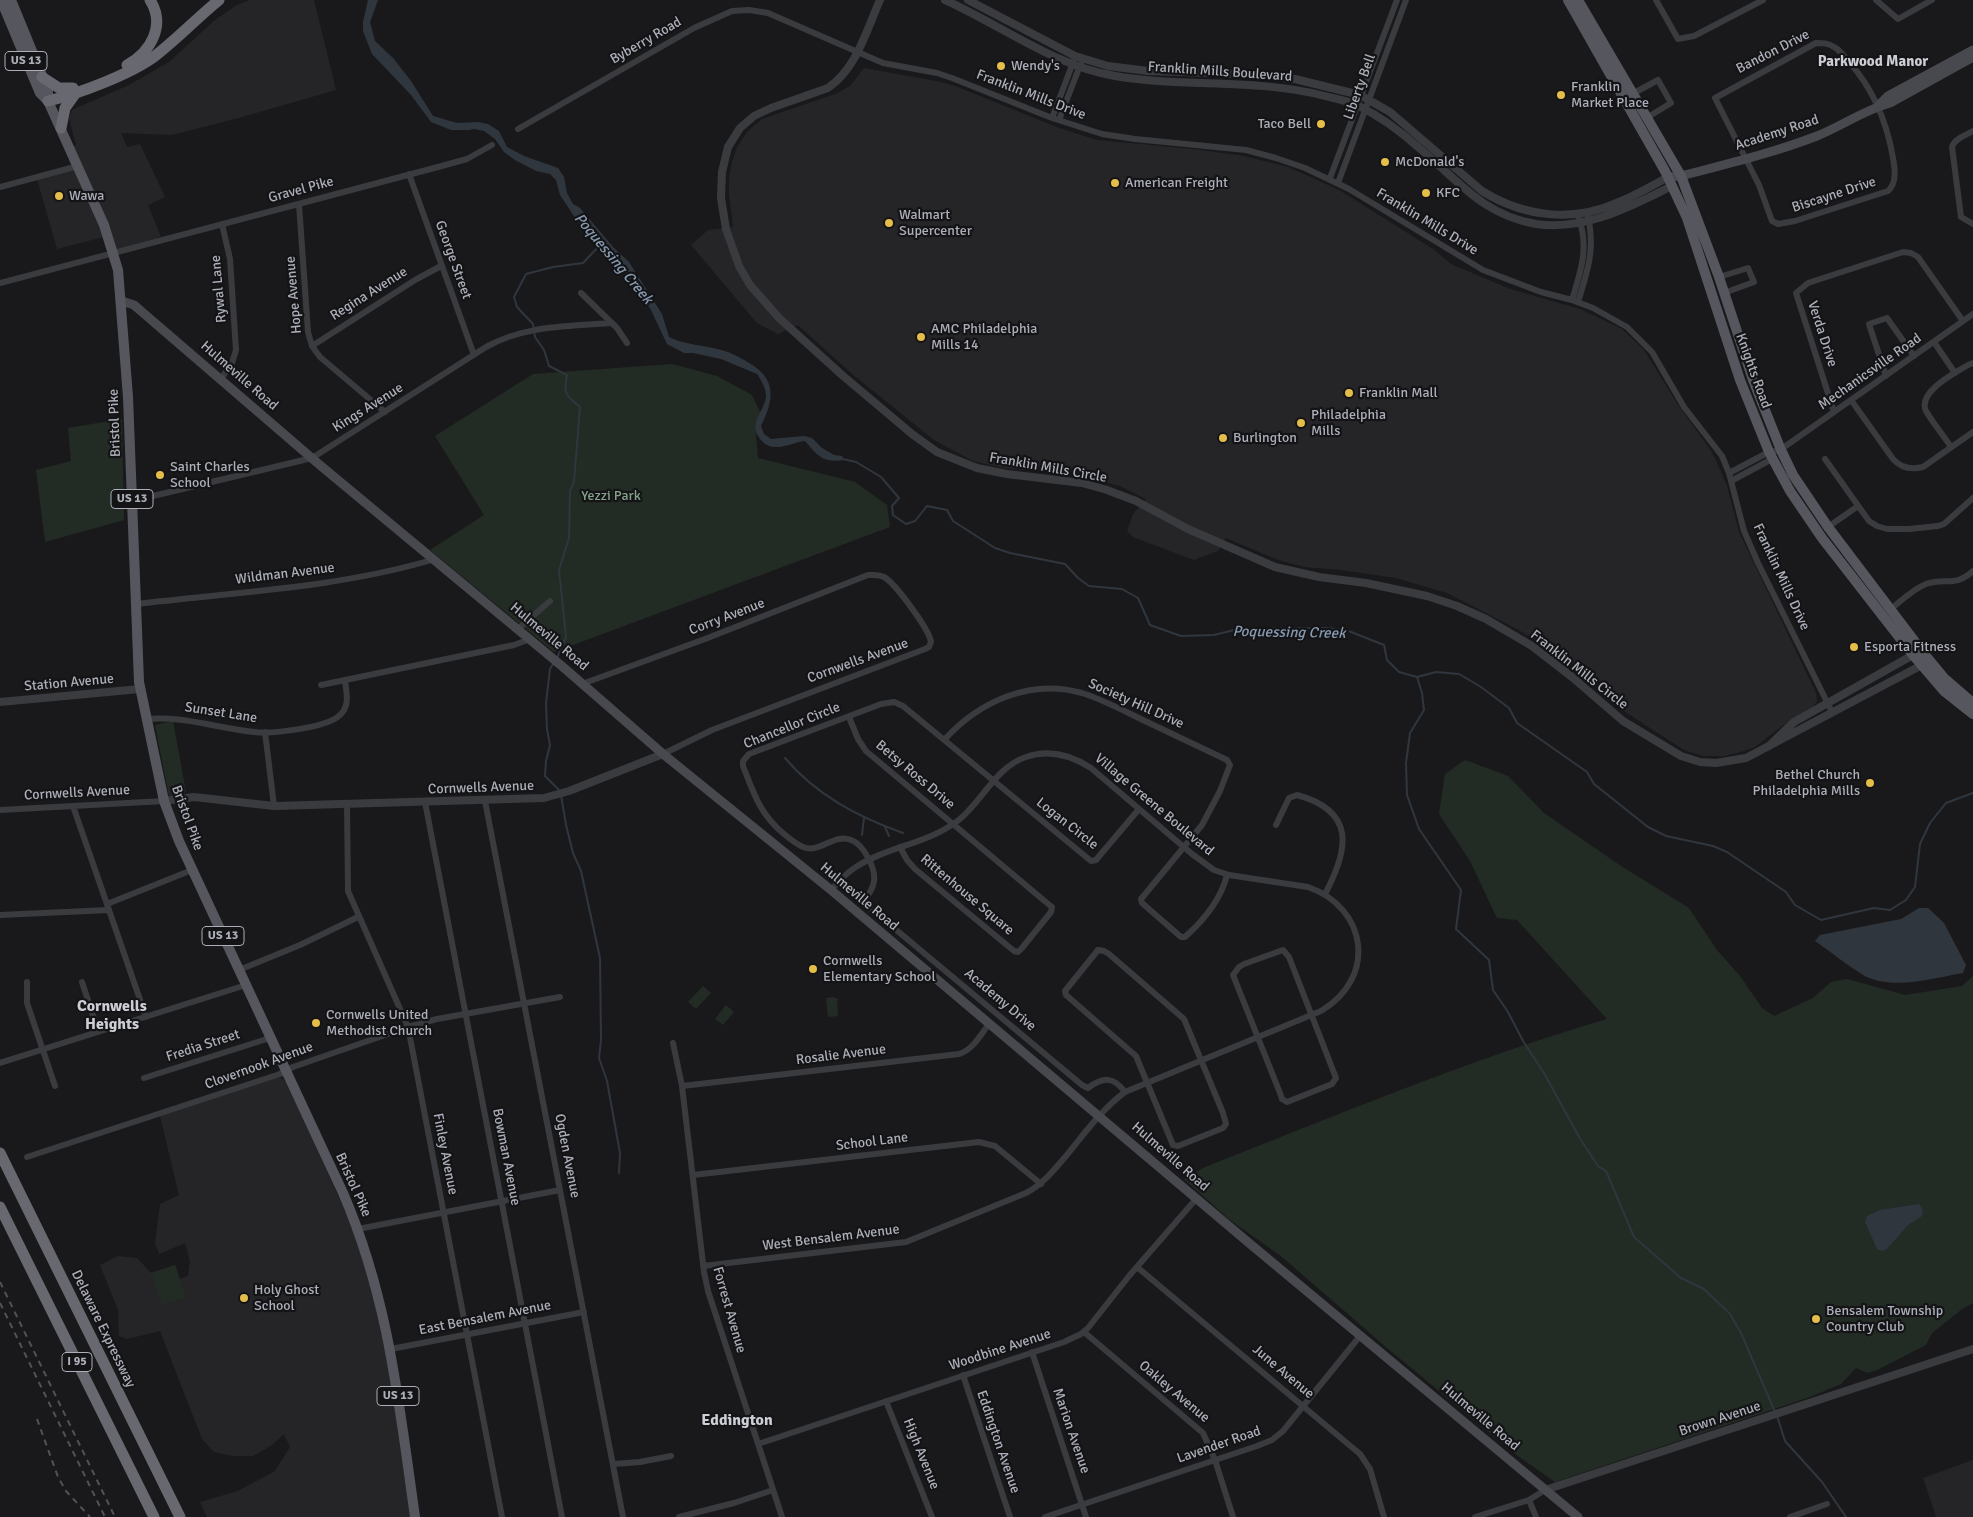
<!DOCTYPE html>
<style>
body{margin:0}
canvas{display:block;background:#19191b}
</style>
<canvas width="1973" height="1517"></canvas>
<script>
const ctx = document.querySelector('canvas').getContext('2d');
ctx.lineJoin = 'round';
function fill(path, color) {
  ctx.fillStyle = color;
  ctx.fill(path, 'evenodd');
}
function strokePath(path, color, width, dash) {
  ctx.strokeStyle = color;
  ctx.lineWidth = width;
  ctx.lineCap = dash ? 'butt' : 'round';
  ctx.setLineDash(dash || []);
  ctx.stroke(path);
}
function label(font, color, halo, rows, align = 'center') {
  ctx.font = font + ' Signika,sans-serif';
  ctx.lineWidth = 4.5;
  ctx.setLineDash([]);
  ctx.textBaseline = 'middle';
  ctx.strokeStyle = halo;
  ctx.fillStyle = color;
  for (const [text, x, y, turn = 0] of rows) {
    ctx.save();
    ctx.translate(x, y);
    ctx.rotate((+turn || 0) * Math.PI / 180);
    ctx.textAlign = isNaN(turn) ? turn : align;
    if (halo) ctx.strokeText(text, 0, 0);
    ctx.fillText(text, 0, 0);
    ctx.restore();
  }
}
fill(new Path2D(`
 M 250,0 L 314,0 L 336,90 L 242,117 L 172,135 L 121,133 L 127,147 L 140,144 L 165,197 L 148,205 L 161,237 L 109,253 L 103,237 L 57,249 L 37,179 L 73,169 L 64,148 L 76,145 L 69,118 L 72,110 L 129,85 L 169,62 L 215,20 L 237,5 Z
 M 864,68 L 941,82 L 955,86 L 1059,128 L 1097,140 L 1193,149 L 1244,156 L 1288,167 L 1339,190 L 1433,249 L 1451,264 L 1510,289 L 1580,309 L 1622,329 L 1644,350 L 1678,405 L 1710,449 L 1718,465 L 1727,486 L 1739,532 L 1816,693 L 1817,701 L 1812,708 L 1782,726 L 1755,747 L 1744,751 L 1725,756 L 1703,756 L 1684,750 L 1616,706 L 1591,682 L 1554,652 L 1517,629 L 1447,593 L 1396,578 L 1341,570 L 1305,567 L 1278,560 L 1226,538 L 1218,551 L 1194,560 L 1133,537 L 1127,531 L 1133,514 L 1146,499 L 1120,486 L 1079,475 L 1004,468 L 973,461 L 934,440 L 851,373 L 798,325 L 778,334 L 757,323 L 691,245 L 708,230 L 733,227 L 729,194 L 729,178 L 732,162 L 737,147 L 747,132 L 762,119 L 838,93 L 851,85 Z
 M 277,1078 L 281,1078 L 285,1081 L 308,1129 L 352,1227 L 371,1286 L 390,1374 L 410,1517 L 207,1517 L 200,1502 L 238,1491 L 275,1471 L 290,1447 L 284,1434 L 272,1445 L 253,1456 L 232,1456 L 214,1452 L 202,1439 L 160,1331 L 127,1339 L 119,1336 L 118,1310 L 100,1265 L 118,1256 L 137,1258 L 151,1273 L 175,1265 L 180,1279 L 188,1276 L 190,1261 L 185,1243 L 159,1254 L 155,1243 L 160,1204 L 179,1195 L 160,1116 Z
 M 1973,1460 L 1973,1517 L 1936,1517 L 1923,1478 Z`), '#252528');
fill(new Path2D(`
 M 672,364 L 717,376 L 752,395 L 760,412 L 755,424 L 758,458 L 855,482 L 887,505 L 890,527 L 554,652 L 430,550 L 484,515 L 435,436 L 533,374 Z
 M 122,419 L 124,520 L 45,542 L 36,470 L 71,461 L 68,428 Z
 M 173,721 L 186,792 L 169,796 L 155,725 Z
 M 1465,760 L 1508,776 L 1544,813 L 1621,866 L 1689,908 L 1717,950 L 1740,976 L 1762,1008 L 1774,1016 L 1813,998 L 1831,982 L 1847,979 L 1905,995 L 1962,986 L 1973,976 L 1973,1303 L 1961,1310 L 1932,1333 L 1926,1345 L 1877,1370 L 1867,1373 L 1856,1368 L 1841,1384 L 1810,1397 L 1555,1482 L 1518,1456 L 1387,1348 L 1281,1256 L 1230,1220 L 1184,1179 L 1205,1167 C 1338,1115 1470,1059 1607,1019 L 1517,920 L 1497,918 L 1470,861 L 1439,814 L 1445,774 Z
 M 703,986 L 711,993 L 696,1009 L 688,1002 Z
 M 833,997 L 838,999 L 837,1003 L 838,1016 L 828,1017 L 826,998 Z
 M 726,1005 L 734,1012 L 723,1025 L 715,1019 Z
 M 175,1265 L 186,1297 L 162,1305 L 151,1273 Z`), '#232b25');
fill(new Path2D(`
 M 368,0 L 378,0 L 370,22 L 375,41 L 393,58 L 411,81 L 433,116 L 457,123 L 478,122 L 488,124 L 499,131 L 507,147 L 524,156 L 558,168 L 564,177 L 567,193 L 573,204 L 580,208 L 614,248 L 629,262 L 662,314 L 669,337 C 685,345 704,345 721,350 C 731,352 741,358 749,363 C 777,379 774,400 761,426 L 764,434 L 771,439 L 804,436 L 812,438 L 822,448 L 834,455 L 842,456 L 844,460 C 822,463 818,456 805,441 C 795,442 784,448 774,447 C 766,446 762,442 758,436 C 749,421 765,411 766,396 C 766,388 761,380 757,374 L 721,359 L 693,353 L 684,353 L 667,344 L 651,310 L 636,287 L 612,258 L 584,231 L 560,195 L 556,180 L 550,174 L 536,171 L 515,160 L 504,152 L 495,139 L 484,131 L 474,129 L 469,130 L 451,130 L 431,122 L 411,95 L 372,54 L 363,31 L 363,22 Z
 M 1919,908 L 1928,908 L 1944,923 L 1966,965 L 1963,973 C 1933,978 1892,991 1863,975 C 1847,965 1831,952 1815,941 L 1820,935 L 1901,919 Z
 M 1919,1204 L 1923,1210 L 1922,1216 L 1908,1225 L 1886,1250 L 1882,1251 L 1877,1249 L 1865,1222 L 1867,1216 L 1880,1210 Z`), '#30363e');
strokePath(new Path2D(`
 M 843,459 L 856,462 L 881,477 L 899,498 L 892,506 L 893,515 L 906,524 L 915,521 L 927,506 L 947,510 L 953,521 L 995,548 L 1010,553 L 1065,564 L 1078,578 L 1089,586 L 1122,589 L 1138,598 L 1150,625 L 1181,636 L 1214,635 L 1238,629 L 1325,628 L 1346,630 L 1384,645 L 1387,660 L 1399,672 L 1417,677 L 1436,672 L 1459,674 L 1481,687 L 1509,708 L 1517,723 L 1587,772 L 1594,784 L 1648,827 L 1666,836 L 1713,846 L 1727,852 L 1786,892 L 1795,905 L 1821,920 L 1874,908 L 1890,910 L 1906,900 L 1915,887 L 1920,844 L 1930,823 L 1946,803 L 1973,793
 M 557,658 L 566,637 L 559,570 L 569,538 L 570,491 L 574,482 L 580,407 C 566,395 563,394 567,375 L 549,366 L 544,350 L 535,337 L 533,324 L 517,307 L 514,297 L 526,274 L 553,267 L 583,263 L 600,245
 M 553,664 L 550,669 L 546,703 L 547,729 L 550,745 L 546,761 L 545,776 L 560,791
 M 1417,677 L 1422,693 L 1424,710 L 1410,733 L 1406,763 L 1407,795 L 1419,829 L 1461,890 L 1456,929 L 1489,960 L 1493,990 L 1508,1012 L 1523,1041 L 1544,1073 L 1579,1137 L 1598,1166 L 1606,1171 L 1634,1237 L 1681,1278 L 1704,1289 L 1730,1314 L 1741,1333 L 1775,1412
 M 785,758 C 816,795 858,817 903,833
 M 561,795 L 566,825 L 573,853 L 581,871 L 600,958 L 601,1040 L 599,1058 L 607,1081 L 620,1153 L 619,1173
 M 885,827 L 889,836
 M 862,835 L 864,818
 M 1777,1416 L 1785,1441 L 1822,1482 L 1846,1517`), '#30363e', 2);
strokePath(new Path2D(`
 M 1656,0 L 1678,39 L 1694,36 L 1763,0
 M 1876,0 L 1898,19 L 1932,0
 M 1816,43 C 1823,43 1828,43 1834,47 C 1840,50 1844,56 1848,61 C 1873,88 1887,123 1893,158 C 1895,169 1897,183 1888,191 L 1795,221 L 1778,224 L 1772,221 L 1759,185 L 1715,98 Z
 M 1634,93 L 1658,80 L 1671,103 L 1648,117
 M 1052,118 L 1074,60
 M 1059,120 L 1081,63
 M 518,129 L 694,28 L 732,11 L 749,10 L 768,13 L 883,63 L 937,73 L 952,78 L 1052,118 L 1102,134 L 1135,139 L 1246,150 L 1276,158 L 1305,168 L 1349,189 L 1483,270 L 1541,292 L 1572,300 L 1593,308 L 1627,327 L 1652,352 L 1684,407 L 1722,456 L 1729,473 L 1744,531 L 1758,563 L 1832,712
 M 1973,131 C 1966,135 1954,139 1952,147 L 1961,217 L 1973,224
 M 409,174 L 474,355
 M 1330,178 L 1397,0
 M 1338,183 L 1406,0
 M 0,187 L 78,166
 M 299,204 L 308,332 L 312,346 L 320,357 L 385,412
 M 1719,277 L 1748,268 L 1754,282 L 1724,293
 M 0,283 L 438,167 L 467,159 L 492,145
 M 581,293 L 617,328 L 627,343
 M 1572,300 C 1581,270 1589,249 1579,218
 M 1578,302 C 1588,270 1596,247 1587,213
 M 1934,342 L 1955,373
 M 312,346 L 415,280 L 441,266
 M 1886,376 L 1869,324 L 1887,318 L 1914,356
 M 221,379 L 232,363 L 236,350 L 230,259 L 222,224
 M 1851,400 L 1893,459 C 1901,468 1911,470 1923,467 L 1973,432
 M 1834,412 L 1796,293 L 1808,283 L 1903,252 L 1911,253 L 1918,257 L 1963,321
 M 1951,447 C 1943,435 1933,423 1926,411 C 1917,392 1955,373 1968,365 L 1973,363
 M 1780,450 L 1973,314
 M 1825,459 L 1869,521 L 1877,526 L 1887,529 L 1909,529 L 1938,526 L 1944,524 L 1973,498
 M 1729,473 L 1769,452 L 1781,450
 M 1731,481 L 1774,458
 M 132,501 L 312,458 L 486,347 C 526,325 566,327 610,323
 M 1828,527 L 1858,506
 M 136,604 C 236,592 338,588 435,559
 M 1891,609 C 1901,601 1913,589 1926,584 C 1945,577 1954,588 1973,571
 M 518,629 L 550,601
 M 582,684 L 705,639 L 868,575 C 874,575 879,574 884,577 C 895,583 929,629 931,642 L 929,647 L 925,649 L 712,730 L 663,754
 M 321,685 L 514,645 L 530,639
 M 849,717 L 858,739 L 866,751 L 1047,903 L 1052,907 L 1051,912 L 1022,948 L 1018,952 L 1014,951 L 915,869 L 907,860 L 900,847
 M 147,719 C 185,716 217,728 254,732 C 271,734 331,728 342,713 C 350,703 346,691 345,680
 M 265,732 L 274,806
 M 945,739 C 979,702 1030,678 1082,693 C 1104,700 1124,711 1145,721 C 1172,734 1200,747 1227,760 L 1230,765 L 1220,791 L 1202,825 L 1146,893 L 1141,899 L 1142,903 L 1181,937 L 1185,937 C 1203,921 1221,899 1227,875
 M 485,801 L 623,1517
 M 425,802 L 562,1517
 M 347,804 L 348,891 L 408,1027 L 502,1517
 M 73,806 L 146,1017
 M 0,810 L 164,801
 M 1276,825 L 1289,798 L 1297,795 C 1356,811 1349,849 1325,894
 M 107,904 L 192,870
 M 0,915 L 109,910
 M 1098,950 L 1104,951 L 1109,954 L 1184,1019 L 1223,1113 L 1226,1124 L 1223,1128 L 1178,1146 L 1173,1145 L 1136,1056 L 1066,995 L 1065,991 Z
 M 1283,950 L 1289,957 L 1336,1078 L 1332,1084 L 1287,1102 L 1282,1099 L 1280,1093 L 1233,975 L 1239,967 L 1244,964 Z
 M 239,970 L 300,945 L 358,917
 M 27,982 L 27,1003 L 55,1086
 M 82,982 L 98,1031
 M 673,1043 L 682,1086 L 704,1272 L 708,1291 L 782,1517
 M 0,1063 L 246,985
 M 144,1078 L 270,1038
 M 682,1086 L 959,1054 C 973,1050 981,1034 989,1024
 M 1125,1092 C 1113,1076 1103,1077 1088,1088 L 1082,1085 L 870,908 L 864,901 C 868,896 873,889 874,881 C 876,868 863,844 851,840 C 833,833 820,854 803,847 C 796,844 790,839 784,834 C 760,814 754,794 743,766 L 743,761 L 749,754 L 881,704 L 894,702 L 903,706 L 1091,861 L 1096,860 L 1101,854 L 1139,809
 M 27,1157 L 280,1074 L 293,1067 L 408,1027 L 437,1019 L 560,997
 M 693,1175 L 979,1142 L 995,1146 L 1041,1184
 M 358,1229 L 560,1190
 M 703,1266 L 906,1242 L 1026,1193 C 1043,1184 1054,1170 1066,1156 C 1084,1134 1102,1109 1125,1092 L 1321,1011 C 1377,978 1368,908 1308,887 L 1229,875 L 1214,870 L 1192,854 L 1091,768 C 1071,755 1049,749 1026,757 C 996,767 983,800 960,819 C 929,844 888,846 856,867 C 846,873 838,882 831,890
 M 1137,1267 L 1360,1454 L 1370,1469 L 1384,1517
 M 1084,1332 L 1203,1433 L 1215,1460 L 1233,1517
 M 391,1349 L 584,1312
 M 1032,1352 L 1086,1517
 M 963,1375 L 1010,1517
 M 886,1401 L 932,1517
 M 758,1444 L 1064,1342 L 1081,1334 L 1088,1328 L 1129,1276 L 1196,1199
 M 614,1464 L 640,1462 L 671,1456
 M 1529,1500 L 1536,1517
 M 679,1517 L 734,1503 L 773,1490
 M 1045,1517 L 1257,1446 L 1272,1440 L 1283,1431 L 1360,1336
 M 1475,1517 L 1529,1500 L 1545,1490
 M 1790,1517 L 1827,1504`), '#3a3b3f', 6);
strokePath(new Path2D(`
 M 880,0 C 866,31 857,68 828,88 L 771,108 L 754,116 L 740,128 L 728,147 L 722,172 L 721,198 L 726,229 L 739,266 L 750,285 L 779,318 L 842,375 L 912,434 L 937,452 L 977,468 L 1007,474 L 1082,483 L 1107,490 L 1136,501 L 1188,529 L 1275,567 L 1319,577 L 1366,583 L 1427,596 L 1457,606 L 1486,619 L 1532,646 L 1572,677 L 1623,721 L 1681,756 L 1700,762 L 1716,763 L 1746,758 L 1922,665 L 1923,661
 M 945,0 C 1001,25 1054,66 1115,76 C 1185,88 1256,78 1325,96 C 1336,99 1349,101 1359,106 C 1381,117 1400,131 1418,147 C 1457,179 1482,215 1536,224 C 1586,231 1629,207 1672,186
 M 968,0 L 1075,56 L 1108,66 L 1148,71 L 1245,74 L 1295,79 L 1360,95 L 1390,112 L 1482,191 C 1524,217 1573,223 1619,202 C 1636,195 1652,186 1668,177
 M 0,702 L 140,689
 M 1769,746 L 1794,722 L 1913,655 L 1917,655
 M 164,801 L 194,797 L 274,806 L 544,798 L 569,791 L 663,754
 M 1545,1490 L 1973,1349`), '#3a3b3f', 8);
strokePath(new Path2D(`
 M 1879,105 L 1888,96 L 1973,50
 M 1668,177 L 1681,176 C 1727,164 1773,153 1817,136 C 1842,126 1864,110 1890,103 L 1973,57
 M 122,301 L 134,305 L 321,466 L 563,667 L 663,754 L 831,890 L 1249,1243 L 1578,1517`), '#48494f', 9);
strokePath(new Path2D(`
 M 1,0 L 40,93 L 48,101 L 104,225 L 118,270 L 128,397 L 139,682 L 164,801 L 179,841 L 343,1193 C 389,1299 399,1405 415,1517
 M 11,0 L 48,90 L 48,101
 M 1568,0 L 1665,171 L 1687,218 L 1740,380 L 1769,452 L 1790,491 L 1822,538 L 1913,655 L 1944,691 L 1973,714
 M 1578,0 L 1681,176 L 1719,277 L 1753,380 L 1781,450 L 1793,475 L 1828,527 L 1925,655 L 1944,678 L 1973,703`), '#56575e', 10);
strokePath(new Path2D(`
 M 127,65 C 151,52 166,25 150,0
 M 42,77 L 59,88 L 73,88
 M 48,101 C 78,94 131,74 155,56 C 177,39 197,18 219,0
 M 61,128 L 65,108 L 75,94
 M 0,1153 L 180,1517
 M 0,1207 L 154,1517`), '#676870', 11);
strokePath(new Path2D(`
 M 0,1282 L 115,1517
 M 0,1303 L 105,1517
 M 37,1419 L 58,1477 L 66,1491 L 90,1517`), '#515258', 2, [6, 5]);
for (const [x, y, r, color] of [
 [1001,66,5,"#e4be48"],
 [1561,95,5,"#e4be48"],
 [1321,124,5,"#e4be48"],
 [1385,162,5,"#e4be48"],
 [1115,183,5,"#e4be48"],
 [1426,193,5,"#e4be48"],
 [59,196,5,"#e4be48"],
 [889,223,5,"#e4be48"],
 [921,337,5,"#e4be48"],
 [1349,393,5,"#e4be48"],
 [1301,423,5,"#e4be48"],
 [1223,438,5,"#e4be48"],
 [160,475,5,"#e4be48"],
 [1854,647,5,"#e4be48"],
 [1870,783,5,"#e4be48"],
 [813,969,5,"#e4be48"],
 [316,1023,5,"#e4be48"],
 [244,1298,5,"#e4be48"],
 [1816,1319,5,"#e4be48"]
]) {
  const dot = new Path2D();
  dot.arc(x, y, r, 0, 2 * Math.PI);
  ctx.fillStyle = color;
  ctx.fill(dot);
  strokePath(dot, '#141416', 2);
}
for (const [x, y, w] of [
 [26,61,42],
 [132,499,42],
 [223,936,42],
 [77,1362,30],
 [398,1396,42]
]) {
  const box = new Path2D();
  box.roundRect(x - w / 2, y - 9.5, w, 19, 4);
  ctx.fillStyle = '#141416';
  ctx.fill(box);
  strokePath(box, '#acafb9', 1);
}
label('bold 12px', '#acafb9', null, [
 ["US 13",26,61],
 ["US 13",132,499],
 ["US 13",223,936],
 ["I 95",77,1362],
 ["US 13",398,1396]
]);
label('14px', '#acafb9', '#141416', [
 ["Byberry Road",646,41,-30],
 ["Bandon Drive",1773,52,-27],
 ["Franklin Mills Boulevard",1220,72,4],
 ["Liberty Bell",1360,87,-70],
 ["Franklin Mills Drive",1031,95,21],
 ["Academy Road",1777,133,-18],
 ["Gravel Pike",301,190,-15],
 ["Biscayne Drive",1834,195,-18],
 ["Franklin Mills Drive",1427,222,31],
 ["George Street",453,260,70],
 ["Rywal Lane",219,289,-95],
 ["Regina Avenue",369,294,-32],
 ["Hope Avenue",294,295,-95],
 ["Verda Drive",1822,334,72],
 ["Knights Road",1753,371,70],
 ["Mechanicsville Road",1870,372,-35],
 ["Hulmeville Road",239,376,41],
 ["Kings Avenue",368,408,-32],
 ["Bristol Pike",115,423,-92],
 ["Franklin Mills Circle",1048,468,10],
 ["Wildman Avenue",285,574,-7],
 ["Franklin Mills Drive",1781,577,65],
 ["Corry Avenue",727,617,-21],
 ["Hulmeville Road",549,637,40],
 ["Cornwells Avenue",858,661,-20],
 ["Franklin Mills Circle",1579,670,38],
 ["Station Avenue",69,683,-5],
 ["Society Hill Drive",1136,704,24],
 ["Sunset Lane",221,713,9],
 ["Chancellor Circle",792,726,-22],
 ["Betsy Ross Drive",915,775,40],
 ["Cornwells Avenue",481,788,-2],
 ["Cornwells Avenue",77,793,-3],
 ["Village Greene Boulevard",1154,805,40],
 ["Bristol Pike",187,818,70],
 ["Logan Circle",1067,824,38],
 ["Rittenhouse Square",967,895,40],
 ["Hulmeville Road",859,897,40],
 ["Academy Drive",1000,1000,40],
 ["Fredia Street",203,1046,-18],
 ["Rosalie Avenue",841,1055,-7],
 ["Clovernook Avenue",259,1066,-20],
 ["School Lane",872,1142,-7],
 ["Finley Avenue",445,1154,79],
 ["Ogden Avenue",567,1156,79],
 ["Bowman Avenue",506,1157,79],
 ["Hulmeville Road",1170,1157,41],
 ["Bristol Pike",353,1185,66],
 ["West Bensalem Avenue",831,1238,-7],
 ["Forrest Avenue",729,1310,74],
 ["East Bensalem Avenue",485,1318,-11],
 ["Delaware Expressway",103,1329,64],
 ["Woodbine Avenue",1000,1350,-18],
 ["June Avenue",1283,1372,40],
 ["Oakley Avenue",1174,1392,40],
 ["Hulmeville Road",1480,1417,40],
 ["Brown Avenue",1720,1419,-18],
 ["Marion Avenue",1071,1431,71],
 ["Eddington Avenue",998,1442,71],
 ["Lavender Road",1219,1445,-19],
 ["High Avenue",921,1454,68]
]);
label('14px', '#acafb9', '#141416', [
 ["Wendy's",1011,66],
 ["Franklin",1571,87],
 ["Market Place",1571,103],
 ["Taco Bell",1311,124,"right"],
 ["McDonald's",1395,162],
 ["American Freight",1125,183],
 ["KFC",1436,193],
 ["Wawa",69,196],
 ["Walmart",899,215],
 ["Supercenter",899,231],
 ["AMC Philadelphia",931,329],
 ["Mills 14",931,345],
 ["Franklin Mall",1359,393],
 ["Philadelphia",1311,415],
 ["Mills",1311,431],
 ["Burlington",1233,438],
 ["Saint Charles",170,467],
 ["School",170,483],
 ["Esporta Fitness",1864,647],
 ["Bethel Church",1860,775,"right"],
 ["Philadelphia Mills",1860,791,"right"],
 ["Cornwells",823,961],
 ["Elementary School",823,977],
 ["Cornwells United",326,1015],
 ["Methodist Church",326,1031],
 ["Holy Ghost",254,1290],
 ["School",254,1306],
 ["Bensalem Township",1826,1311],
 ["Country Club",1826,1327]
], 'left');
label('14px', '#85a38a', '#141416', [
 ["Yezzi Park",611,496]
]);
label('bold 15px', '#cdced6', '#141416', [
 ["Parkwood Manor",1873,62]
]);
label('italic 15px', '#8799b1', '#141416', [
 ["Poquessing Creek",613,259,50],
 ["Poquessing Creek",1289,633,1]
]);
label('bold 16px', '#cdced6', '#141416', [
 ["Cornwells",112,1007],
 ["Heights",112,1025],
 ["Eddington",737,1421]
]);
</script>
